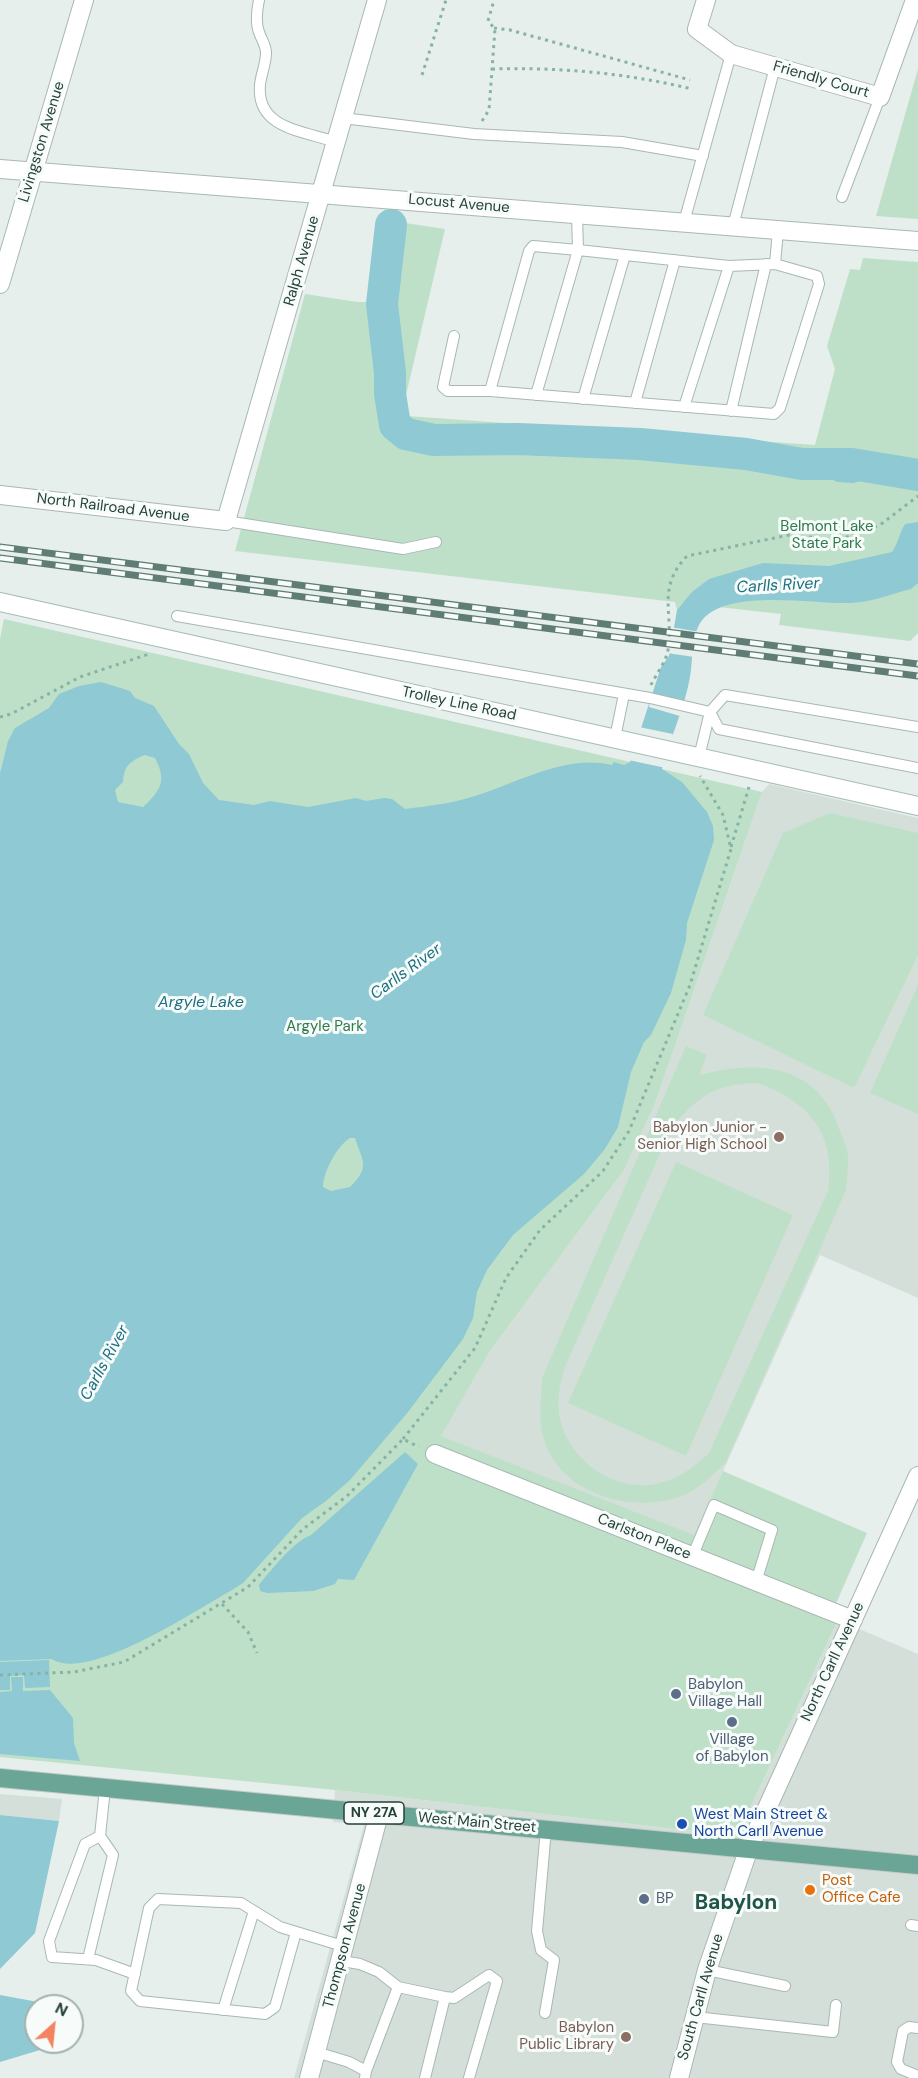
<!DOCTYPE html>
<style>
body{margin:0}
#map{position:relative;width:918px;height:2078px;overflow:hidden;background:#e6efeb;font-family:"DM Sans",sans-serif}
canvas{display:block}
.north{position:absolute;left:24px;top:1994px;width:60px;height:60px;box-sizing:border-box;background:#f7fbf9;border:2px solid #a3b1ad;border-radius:50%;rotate:27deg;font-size:16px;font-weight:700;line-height:24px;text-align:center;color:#24423a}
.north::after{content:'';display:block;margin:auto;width:21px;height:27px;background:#f4845f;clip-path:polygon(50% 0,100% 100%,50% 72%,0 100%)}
</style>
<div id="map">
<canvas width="918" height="2078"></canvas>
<div class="north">N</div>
</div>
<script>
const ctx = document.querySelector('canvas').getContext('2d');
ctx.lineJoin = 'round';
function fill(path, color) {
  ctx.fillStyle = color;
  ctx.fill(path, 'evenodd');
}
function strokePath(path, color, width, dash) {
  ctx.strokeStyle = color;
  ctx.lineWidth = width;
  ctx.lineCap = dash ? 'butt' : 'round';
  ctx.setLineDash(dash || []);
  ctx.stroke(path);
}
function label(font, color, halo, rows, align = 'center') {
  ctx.font = font + ' "DM Sans",sans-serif';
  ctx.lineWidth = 6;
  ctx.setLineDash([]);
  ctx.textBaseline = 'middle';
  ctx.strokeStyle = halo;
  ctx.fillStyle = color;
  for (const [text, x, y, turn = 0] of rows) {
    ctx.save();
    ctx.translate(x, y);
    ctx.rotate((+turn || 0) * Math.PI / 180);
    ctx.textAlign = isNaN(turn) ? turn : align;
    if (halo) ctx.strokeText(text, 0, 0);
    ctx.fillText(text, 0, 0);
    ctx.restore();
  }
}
fill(new Path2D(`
 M 769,784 L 918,818 L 918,1298 L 820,1255 L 694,1536 L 440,1436 L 490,1351 L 624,1170 L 655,1104 L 762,792 Z
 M 838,1620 L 918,1654 L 918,2078 L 294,2078 L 364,1825 L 333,1822 L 335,1790 L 737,1836 Z
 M 0,1794 L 62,1799 L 59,1821 L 0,1815 Z`), '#d4dfda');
fill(new Path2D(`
 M 918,69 L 918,219 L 876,216 Z
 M 392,221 L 445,229 L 403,408 L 407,416 L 815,445 L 835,369 L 827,346 L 850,269 L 860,270 L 863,258 L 918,262 L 918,633 L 910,641 L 779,625 L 781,614 L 683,603 L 677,610 L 675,602 L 235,551 L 305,294 L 357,302 L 375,302 L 382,230 Z
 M 4,619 L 762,792 L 655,1104 L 624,1170 L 490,1351 L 441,1436 L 694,1535 L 723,1471 L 867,1533 L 830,1617 L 838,1620 L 737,1836 L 335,1790 L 0,1757 L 0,639 Z
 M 830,813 L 918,833 L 918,955 L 854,1088 L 703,1015 L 783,833 Z
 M 918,985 L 918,1114 L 870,1093 Z
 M 686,1046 L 707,1055 L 699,1075 C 759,1059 819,1064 840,1131 C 843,1139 848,1149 848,1157 C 848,1168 847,1179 846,1190 L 726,1462 C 711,1477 694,1494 673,1499 C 619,1513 548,1487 541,1425 C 539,1410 542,1393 542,1378 ZM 758,1083 C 810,1102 836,1134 828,1191 L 709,1453 C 696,1465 684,1475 667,1481 C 621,1497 571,1465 560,1419 C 556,1403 560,1385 564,1369 L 671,1129 C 698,1096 714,1084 758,1083 Z
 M 676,1162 L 793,1215 L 686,1456 L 568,1403 Z`), '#bfe0c8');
fill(new Path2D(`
 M 854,457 L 918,469 L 918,481 L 885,474 L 853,483 L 837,482 L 802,464 Z
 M 918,522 L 918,583 L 911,589 C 891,594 869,603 849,603 C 812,604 716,586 698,627 C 691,643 693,660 690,677 C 685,706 670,739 662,769 L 682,782 L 707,812 L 713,826 L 714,840 L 687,923 L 686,940 L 671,993 L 651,1035 L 644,1042 L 631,1072 L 618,1127 L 605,1149 L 584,1174 L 513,1235 L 487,1270 L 477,1292 L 473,1318 L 463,1339 L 408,1412 L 350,1480 L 326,1501 L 302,1518 L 243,1583 L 232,1590 C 198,1609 87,1683 52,1659 L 0,1661 L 0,773 L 8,741 L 15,728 L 49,708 L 59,694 L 79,686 L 101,682 L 130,691 L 135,698 L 154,706 L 179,744 L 189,754 L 203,783 L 219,800 L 254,805 L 270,801 L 308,807 L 356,798 L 366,801 L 384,798 L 392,799 L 405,809 C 430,806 454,803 478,795 C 521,781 567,754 612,765 L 614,762 L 624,765 L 630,762 L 661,667 L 669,656 L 677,610 L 692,592 L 709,579 L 763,563 L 829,566 L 892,552 C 899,542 899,533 905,524 ZM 145,755 L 155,758 C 167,781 161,790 143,807 L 118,802 L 115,790 L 123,782 C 124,766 130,761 145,755 ZM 350,1138 L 355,1138 C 362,1161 371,1166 350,1187 L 331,1191 L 323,1187 C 323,1172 337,1146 350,1138 Z
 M 405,1452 L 418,1464 L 354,1580 L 338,1579 L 335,1584 L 313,1591 L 267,1593 L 260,1591 L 259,1585 C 271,1570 294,1541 311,1535 Z
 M 49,1660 L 50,1687 L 25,1688 L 24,1675 L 10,1676 L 10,1690 L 0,1690 L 0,1662 Z
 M 11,1677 L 23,1677 L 23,1691 L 50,1690 L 73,1718 L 74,1743 L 80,1761 L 0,1754 L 0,1692 L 12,1691 Z
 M 0,1815 L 59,1821 L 35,1933 L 0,1969 Z
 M 0,1995 L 60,2006 L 36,2006 L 36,2042 L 61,2042 L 60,2044 L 0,2062 Z`), '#8ec9d4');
fill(new Path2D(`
 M 670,627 L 700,632 L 694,657 L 667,653 Z
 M 652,693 L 685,703 L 680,716 L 649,707 Z
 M 639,727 L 673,734 L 666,768 L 628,760 Z`), '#e6efeb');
strokePath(new Path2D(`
 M 391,225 L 382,304 L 390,373 L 390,394 L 395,425 L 406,434 L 434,440 L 518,439 L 640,444 L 746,454 L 802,464 L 852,464 L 918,475`), '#8ec9d4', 32);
const service = new Path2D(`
 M 259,0 C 257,10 255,22 259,32 C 261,39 266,45 266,53 C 266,64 261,74 260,85 C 256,129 304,131 336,142
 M 343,118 L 474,134 L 622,142 L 703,156
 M 842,197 L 880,97
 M 577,213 L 578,250 L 729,266 L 775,264 L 778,230
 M 684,222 L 731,54
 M 733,226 L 775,67
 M 454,336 L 443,387 L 448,391 L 490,391
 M 536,395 L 578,250 L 533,246 L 529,251 L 490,391 L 774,414 L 780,408 L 819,284 L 817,276 L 775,264
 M 583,399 L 625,255
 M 635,403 L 675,260
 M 684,407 L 729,266
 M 731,411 L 766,264
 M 226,521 L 403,549 L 436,542
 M 177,616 L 650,698 L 710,712 L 699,757
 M 918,727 L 725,695 L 710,712 L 719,729 L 918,768
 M 615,738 L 624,694
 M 692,1557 L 714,1505 L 772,1530 L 756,1582
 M 105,1788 L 100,1836 L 85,1844 L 49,1941 L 52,1957 L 96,1960 L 135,1974
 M 911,1925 L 918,1926
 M 296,1932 L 275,2007 L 265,2014 L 140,2001 L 131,1991 L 149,1908 L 158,1899 L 241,1903 L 280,1927 L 346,1947
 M 88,1959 L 113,1855 L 100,1836
 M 342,1961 L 360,1964 L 379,1972 L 398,1987 L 445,1997 L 454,1998 L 489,1975 L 497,1981 L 469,2078
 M 707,1970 L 785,1986
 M 223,2010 L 254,1911
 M 545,2013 L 554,1960 L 541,1950 L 537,1931 L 546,1829
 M 695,2017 L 833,2032 L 836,2005
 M 918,2028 L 909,2027 L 903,2031 L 897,2062 L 901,2069 L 918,2076
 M 316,2052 L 349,2062 L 366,2071 L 365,2078
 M 366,2071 L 398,1987
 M 425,2078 L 445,1997`);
const minor = new Path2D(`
 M 706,0 L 697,29 L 731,54 L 880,97 L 915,0
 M 0,169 L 918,241
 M 0,284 L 84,0
 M 0,495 L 226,521 L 377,0
 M 435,1454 L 853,1620
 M 309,2078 L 379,1814
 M 679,2078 L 707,1970 L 749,1848 L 918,1476`);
const secondary = new Path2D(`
 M 0,602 L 918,806`);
const primary = new Path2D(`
 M 0,1778 L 918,1865`);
strokePath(service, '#a8b8b2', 12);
strokePath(minor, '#a8b8b2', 20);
strokePath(secondary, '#a4bbb3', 20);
strokePath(primary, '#c2cac8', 20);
strokePath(new Path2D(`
 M 494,28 L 510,30 L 690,80
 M 492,69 C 559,67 626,73 692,89
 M 422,75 L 446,0
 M 482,121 L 489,110 L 495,29 L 488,21 L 494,0
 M 651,685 C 656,674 666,662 668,650 C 674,614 656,588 687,556 L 789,535 L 839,540 L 880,525 L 918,496
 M 0,717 L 11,714 L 80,677 L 149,654
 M 731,847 L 749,787
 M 403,1439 L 475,1348 L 506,1278 L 540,1230 L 603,1171 L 629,1131 L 690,985 L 731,849 L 723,815 L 700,776
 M 222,1604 L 248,1632 L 257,1653
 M 0,1675 L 74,1672 L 124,1662 L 248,1587 L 303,1529 L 347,1496 L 403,1439 L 419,1447`), '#86b3a5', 3, [3, 4.5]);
strokePath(service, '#fff', 10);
strokePath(minor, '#fff', 18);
strokePath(secondary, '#fff', 18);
strokePath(primary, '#6aa596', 18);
const rail = new Path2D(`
 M 0,547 L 918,664
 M 0,558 L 918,676`);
strokePath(rail, '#5f7d75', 7);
strokePath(rail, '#f7fbf9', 4.5, [14]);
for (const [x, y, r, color] of [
 [779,1137,6,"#8d6e63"],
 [676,1694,6,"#5c6f8a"],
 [732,1722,6,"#5c6f8a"],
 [682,1824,6,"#1a4fb4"],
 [810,1890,6,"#e8710a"],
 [644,1899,6,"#5c6f8a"],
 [626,2037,6,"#8d6e63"]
]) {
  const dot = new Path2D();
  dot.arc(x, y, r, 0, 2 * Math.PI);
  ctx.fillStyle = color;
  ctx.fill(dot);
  strokePath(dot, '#f7fbf9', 2);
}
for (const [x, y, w] of [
 [374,1813,60]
]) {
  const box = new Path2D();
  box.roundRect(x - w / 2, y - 11, w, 22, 4.5);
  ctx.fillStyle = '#f7fbf9';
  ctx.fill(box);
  strokePath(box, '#24423a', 1.5);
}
label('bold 14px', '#24423a', null, [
 ["NY 27A",374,1813]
]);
label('15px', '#24423a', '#f7fbf9', [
 ["Friendly Court",821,80,16],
 ["Livingston Avenue",42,142,-73],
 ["Locust Avenue",459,204,5],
 ["Ralph Avenue",302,261,-74],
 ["North Railroad Avenue",113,508,7],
 ["Trolley Line Road",459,704,12],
 ["Carlston Place",644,1537,22],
 ["North Carll Avenue",833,1662,-65],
 ["West Main Street",477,1823,5],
 ["Thompson Avenue",345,1946,-75],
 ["South Carll Avenue",701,1997,-74]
]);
label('15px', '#2d7a4b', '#f7fbf9', [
 ["Belmont Lake",827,527],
 ["State Park",827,544],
 ["Argyle Park",325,1027]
]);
label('15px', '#785e54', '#f7fbf9', [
 ["Babylon Junior -",767,1128],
 ["Senior High School",767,1145],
 ["Babylon",614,2028],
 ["Public Library",614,2045]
], 'right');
label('15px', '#4e5e75', '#f7fbf9', [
 ["Babylon",688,1685],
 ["Village Hall",688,1702],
 ["Village",732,1740,"center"],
 ["of Babylon",732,1757,"center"],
 ["BP",656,1899]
], 'left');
label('15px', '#164399', '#f7fbf9', [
 ["West Main Street &",694,1815],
 ["North Carll Avenue",694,1832]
], 'left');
label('15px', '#c56008', '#f7fbf9', [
 ["Post",822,1881],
 ["Office Cafe",822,1898]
], 'left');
label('italic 16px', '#1c6f80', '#f7fbf9', [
 ["Carlls River",778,586,-3],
 ["Carlls River",406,972,-36],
 ["Argyle Lake",201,1003],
 ["Carlls River",105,1363,-61]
]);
label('bold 21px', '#1f5548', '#f7fbf9', [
 ["Babylon",736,1903]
]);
</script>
